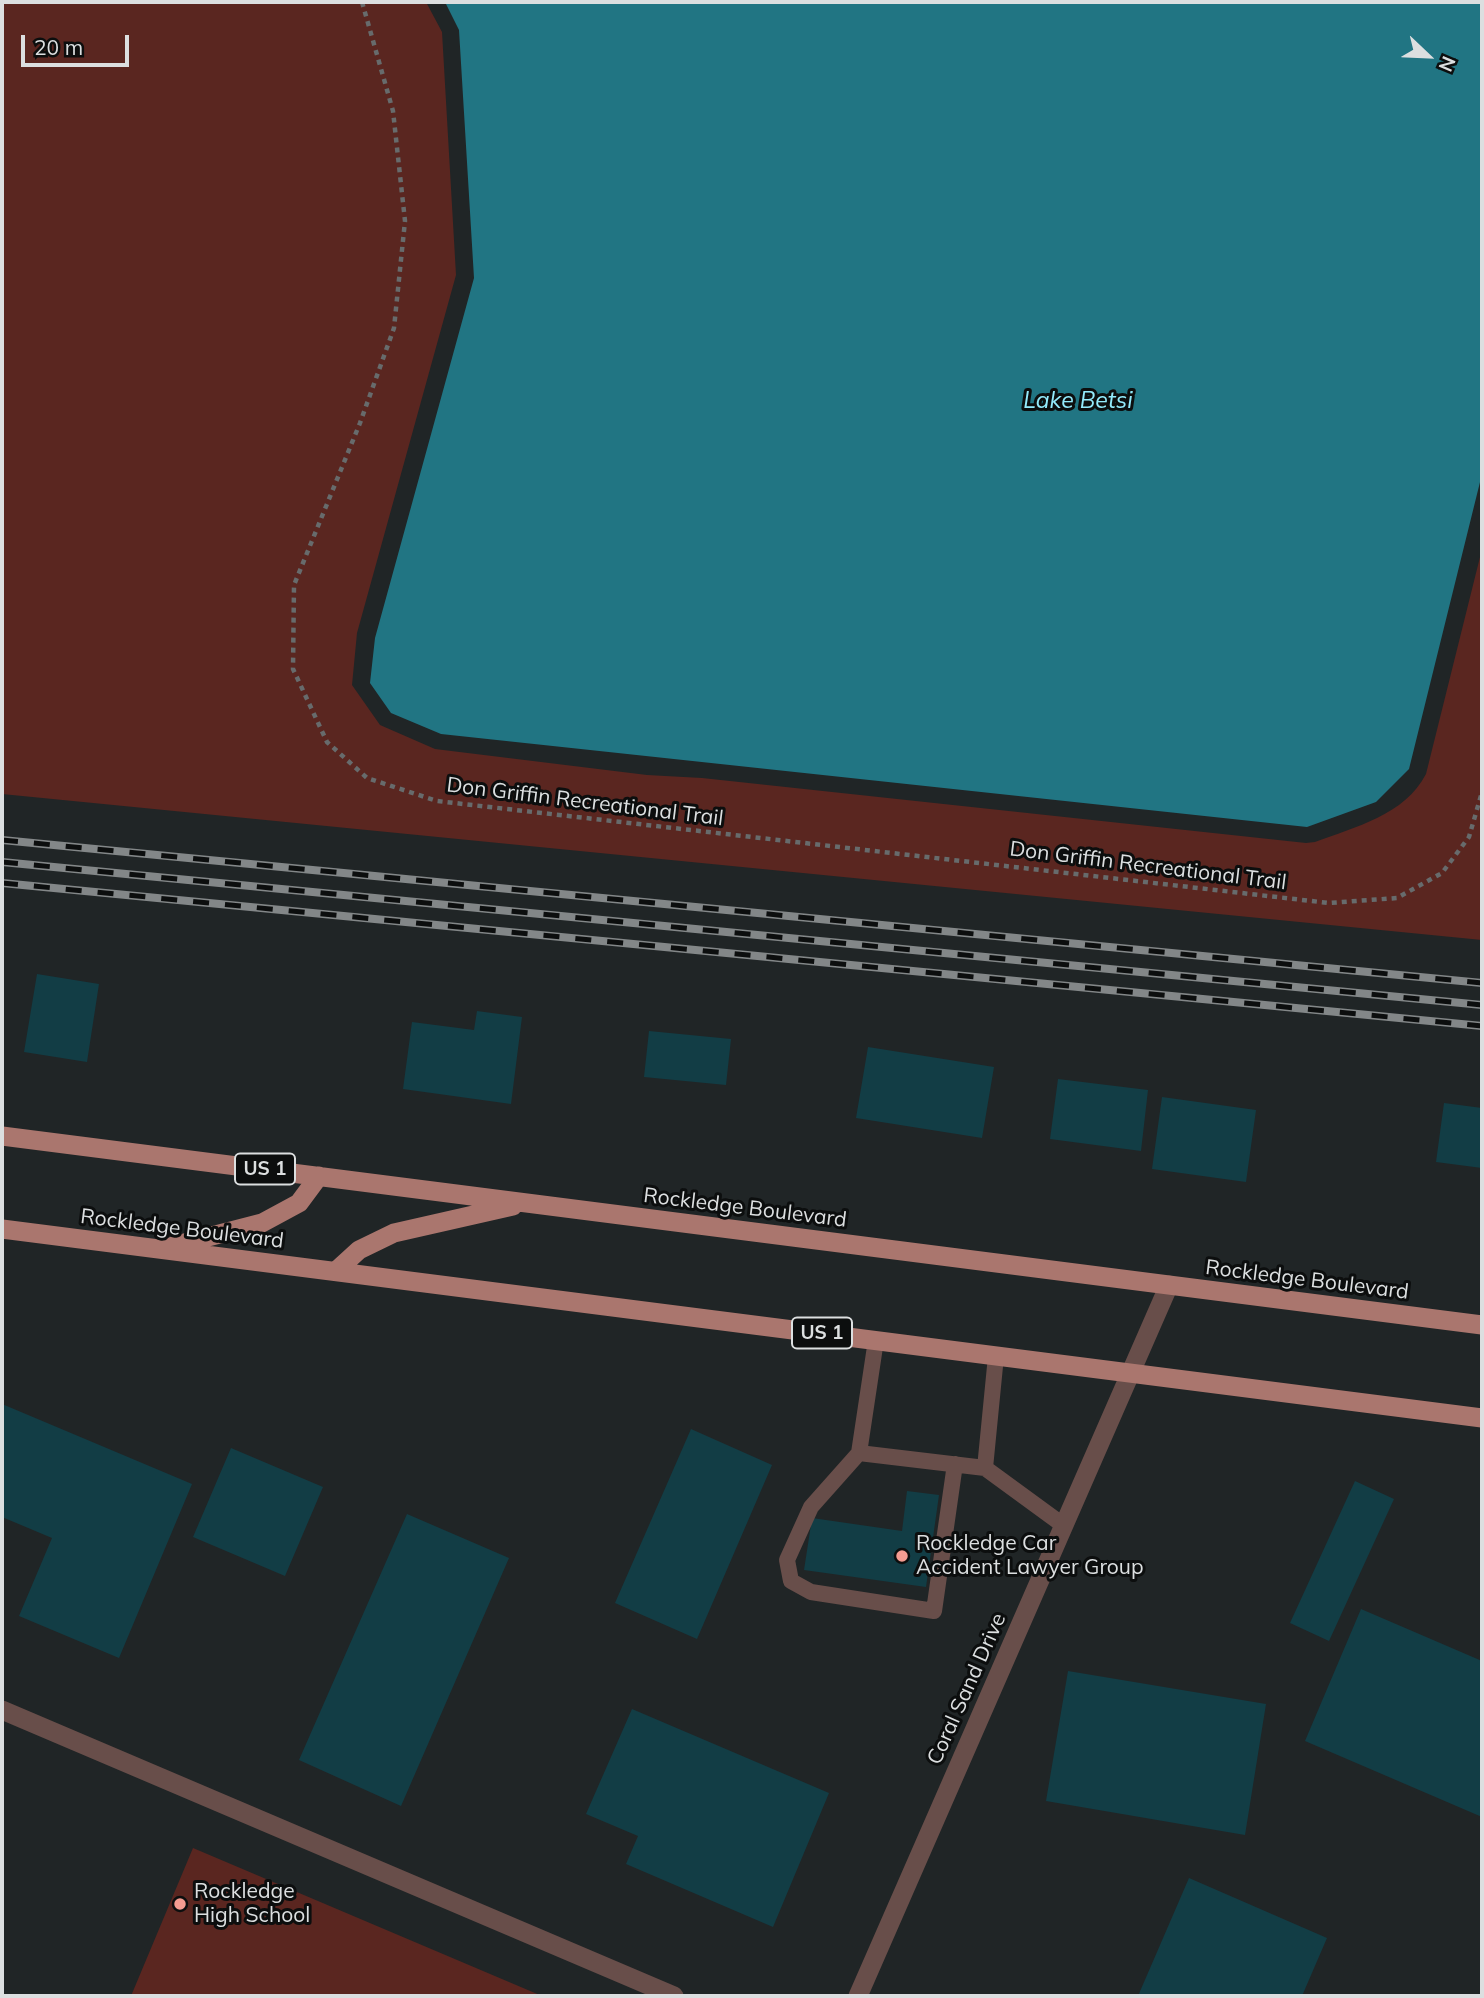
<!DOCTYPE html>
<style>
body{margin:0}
#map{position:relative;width:1484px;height:1998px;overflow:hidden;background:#202526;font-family:Mulish,sans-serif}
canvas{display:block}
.frame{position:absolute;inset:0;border:4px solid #dcdfe0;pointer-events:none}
.north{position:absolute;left:1393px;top:21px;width:70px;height:70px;-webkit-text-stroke:5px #0c0e0e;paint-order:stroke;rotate:113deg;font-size:19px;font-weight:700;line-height:28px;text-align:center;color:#dcdfe0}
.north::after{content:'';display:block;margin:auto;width:24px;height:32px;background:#dcdfe0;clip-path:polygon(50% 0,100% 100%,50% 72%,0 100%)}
.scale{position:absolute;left:21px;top:35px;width:108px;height:32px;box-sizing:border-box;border:4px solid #dcdfe0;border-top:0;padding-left:9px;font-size:21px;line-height:24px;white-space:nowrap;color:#dcdfe0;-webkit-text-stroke:5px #0c0e0e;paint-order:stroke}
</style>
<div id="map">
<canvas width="1484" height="1998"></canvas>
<div class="frame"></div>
<div class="north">N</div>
<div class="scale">20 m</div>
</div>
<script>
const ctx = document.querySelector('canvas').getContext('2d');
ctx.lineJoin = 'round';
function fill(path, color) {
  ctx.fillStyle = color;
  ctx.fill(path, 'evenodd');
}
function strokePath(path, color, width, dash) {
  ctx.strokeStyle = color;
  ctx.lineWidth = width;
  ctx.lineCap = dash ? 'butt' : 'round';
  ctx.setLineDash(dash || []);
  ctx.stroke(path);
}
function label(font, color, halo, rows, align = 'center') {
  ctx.font = font + ' Mulish,sans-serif';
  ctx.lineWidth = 6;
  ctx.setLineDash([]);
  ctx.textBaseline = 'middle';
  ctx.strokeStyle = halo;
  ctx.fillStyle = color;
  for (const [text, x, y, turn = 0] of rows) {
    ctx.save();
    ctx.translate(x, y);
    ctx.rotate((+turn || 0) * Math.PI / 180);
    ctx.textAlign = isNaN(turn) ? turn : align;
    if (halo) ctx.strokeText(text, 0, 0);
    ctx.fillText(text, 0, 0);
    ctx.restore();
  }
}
fill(new Path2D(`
 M 2,2 L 426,2 L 442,32 L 456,275 L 357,633 L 352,685 L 380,725 L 435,749 L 647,775 L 702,778 L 1306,843 L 1315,842 C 1355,827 1405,815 1426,774 L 1482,549 L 1482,940 L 2,794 Z
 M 193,1848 L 542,1996 L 131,1996 Z`), '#5a2620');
fill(new Path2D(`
 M 445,2 L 1482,2 L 1482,474 L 1409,769 L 1376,802 L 1307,827 L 441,734 L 391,713 L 370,683 L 375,638 L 474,278 L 459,30 Z`), '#217583');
fill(new Path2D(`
 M 37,974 L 99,984 L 87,1062 L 24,1052 Z
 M 477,1011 L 522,1017 L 511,1104 L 403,1089 L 412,1022 L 474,1030 Z
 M 649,1031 L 731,1039 L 726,1085 L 644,1077 Z
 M 868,1047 L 994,1067 L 982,1138 L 856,1118 Z
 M 1058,1079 L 1148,1090 L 1141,1151 L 1050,1139 Z
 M 1162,1097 L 1256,1110 L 1246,1182 L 1152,1169 Z
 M 1444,1103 L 1482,1108 L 1482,1168 L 1436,1162 Z
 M 2,1404 L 192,1484 L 119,1658 L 19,1616 L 52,1538 L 2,1517 Z
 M 691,1429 L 772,1465 L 697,1639 L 615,1603 Z
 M 231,1448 L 323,1487 L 285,1576 L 193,1537 Z
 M 1355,1481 L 1394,1499 L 1329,1641 L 1290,1623 Z
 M 907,1491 L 939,1495 L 926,1587 L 804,1570 L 812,1518 L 902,1531 Z
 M 407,1514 L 509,1558 L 401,1806 L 299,1760 Z
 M 1361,1609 L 1482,1661 L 1482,1817 L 1305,1741 Z
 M 1068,1671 L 1266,1704 L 1245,1835 L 1046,1801 Z
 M 632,1709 L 829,1793 L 773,1927 L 626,1864 L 638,1836 L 586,1814 Z
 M 1189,1878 L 1327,1938 L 1302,1996 L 1138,1996 Z`), '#123d45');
strokePath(new Path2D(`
 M 362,2 L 393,111 L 405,221 L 394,328 L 360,423 L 294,585 L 293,669 L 327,742 L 367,778 L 437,801 L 1329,903 L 1397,898 L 1442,873 L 1469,837 L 1482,792`), '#676b6c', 4.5, [5, 5]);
strokePath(new Path2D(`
 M 876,1340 L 859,1453 L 985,1468 L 996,1356
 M 859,1453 L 811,1507 L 787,1560 L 791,1581 L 811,1592 L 934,1611 L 955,1464
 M 985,1468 L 1063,1525`), '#684e4a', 16);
strokePath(new Path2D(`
 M 858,1996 L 1169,1285`), '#684e4a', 19);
strokePath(new Path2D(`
 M 2,1710 L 674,1996`), '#684e4a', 19);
strokePath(new Path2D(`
 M 2,1136 L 1482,1325
 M 2,1229 L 1482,1418
 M 173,1246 L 262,1223 L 299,1203 L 319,1176
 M 336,1271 L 359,1250 L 394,1233 L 513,1206`), '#aa766e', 19);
const rail = new Path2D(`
 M 2,840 L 1482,983
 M 2,862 L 1482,1005
 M 2,883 L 1482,1026`);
strokePath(rail, '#838788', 8);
strokePath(rail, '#0c0e0e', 5, [16]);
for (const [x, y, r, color] of [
 [902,1556,7,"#f59c91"],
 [180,1904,7,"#f59c91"]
]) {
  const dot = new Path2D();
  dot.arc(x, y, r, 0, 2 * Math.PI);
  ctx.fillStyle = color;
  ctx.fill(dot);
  strokePath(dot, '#0c0e0e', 2.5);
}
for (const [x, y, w] of [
 [265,1169,60],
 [822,1333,60]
]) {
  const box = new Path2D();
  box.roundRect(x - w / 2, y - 15.5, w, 31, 5);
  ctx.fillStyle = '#0c0e0e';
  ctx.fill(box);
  strokePath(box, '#dcdfe0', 2);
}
label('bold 19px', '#dcdfe0', null, [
 ["US 1",265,1169],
 ["US 1",822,1333]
]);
label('21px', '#dcdfe0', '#0c0e0e', [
 ["Don Griffin Recreational Trail",585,802,7],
 ["Don Griffin Recreational Trail",1148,866,7],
 ["Rockledge Boulevard",745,1208,7],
 ["Rockledge Boulevard",182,1229,7],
 ["Rockledge Boulevard",1307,1280,7],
 ["Coral Sand Drive",967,1689,-66]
]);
label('21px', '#dcdfe0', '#0c0e0e', [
 ["Rockledge Car",916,1544],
 ["Accident Lawyer Group",916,1568],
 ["Rockledge",194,1892],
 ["High School",194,1916]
], 'left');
label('italic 23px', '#93ebfc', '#0c0e0e', [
 ["Lake Betsi",1078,401]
]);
</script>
